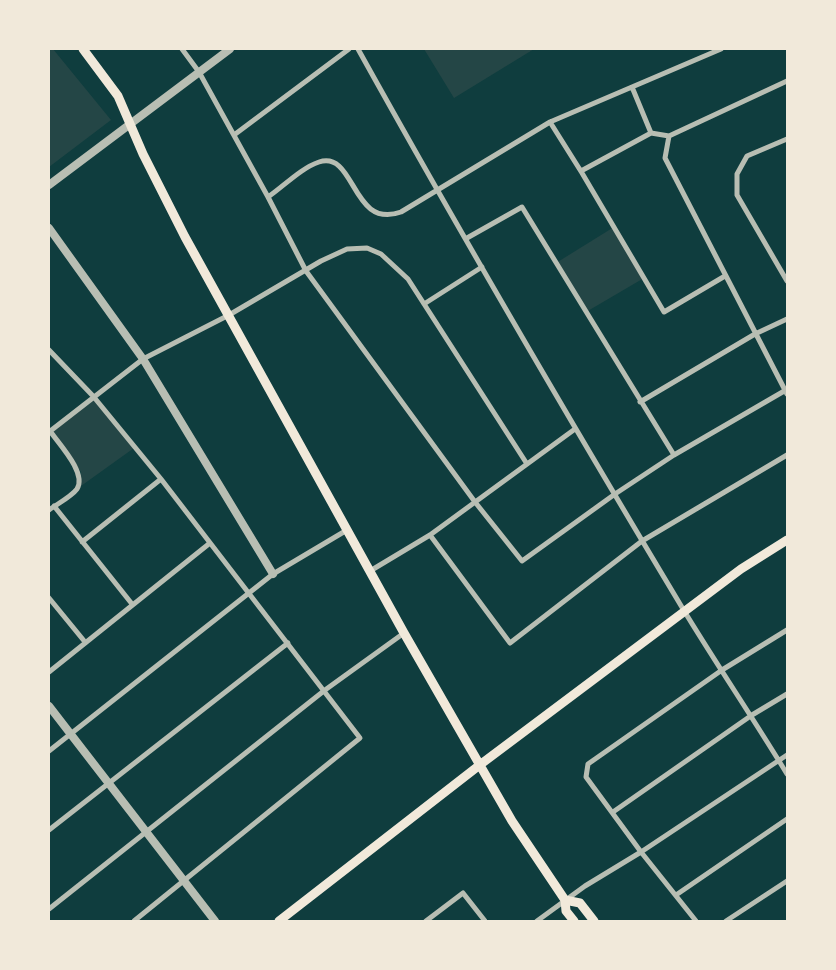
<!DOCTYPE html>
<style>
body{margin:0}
#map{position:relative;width:836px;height:970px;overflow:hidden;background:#0f3d3e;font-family:Commissioner,sans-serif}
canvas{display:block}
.frame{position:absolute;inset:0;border:50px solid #f1e9da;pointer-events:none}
</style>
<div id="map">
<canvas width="836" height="970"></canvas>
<div class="frame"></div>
</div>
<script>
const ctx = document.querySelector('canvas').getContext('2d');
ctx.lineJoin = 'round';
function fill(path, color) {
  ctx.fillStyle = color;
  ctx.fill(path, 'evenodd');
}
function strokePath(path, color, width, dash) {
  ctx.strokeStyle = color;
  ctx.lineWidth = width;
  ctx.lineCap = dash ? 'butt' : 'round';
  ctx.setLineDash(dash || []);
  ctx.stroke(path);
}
fill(new Path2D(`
 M 49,49 L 53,49 L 111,120 L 49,167 Z
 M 424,49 L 534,49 L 454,98 Z
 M 614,227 L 644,278 L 586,312 L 556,263 Z
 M 95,399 L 134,448 L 81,486 L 81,472 L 53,431 Z`), '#244646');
strokePath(new Path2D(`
 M 182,49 L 199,72 L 268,197 L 306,271 L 475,502 L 522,561 L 615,494 L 674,455 L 786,390
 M 358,49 C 463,238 572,424 683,609 C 717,665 753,718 787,774
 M 632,87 L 651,133
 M 550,122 L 582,173 L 664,312 L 725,276
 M 234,135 L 349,49
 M 669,136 L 665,158 L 787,394
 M 787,139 L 747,156 L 737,174 L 737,195 L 787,281
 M 581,171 L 651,133 L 669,136 L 787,81
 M 268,197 C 284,186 301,168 319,162 C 356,150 351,230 401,212 L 550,122 L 721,49
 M 467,238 L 522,207 L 674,455
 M 424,304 L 482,267
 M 49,350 L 93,396 L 161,479 L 360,738 L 134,921
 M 640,402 L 755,334 L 787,319
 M 49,432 L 143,359 L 229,315 L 321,261 L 347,249 L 367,248 L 381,254 L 408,279 L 527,464
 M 54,506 L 132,604
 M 49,510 C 57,504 71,497 77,489 C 87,473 59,444 50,431
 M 430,535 L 510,643 L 642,541 L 787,455
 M 82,542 L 161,479
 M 370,571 L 430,535 L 575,429
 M 49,598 L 85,642
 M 49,672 L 210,543
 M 49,751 L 273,574 L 347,530
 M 613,812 L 752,715 L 787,694
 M 49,830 L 288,643
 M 676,895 L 787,819
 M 49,909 L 325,690 L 404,633
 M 426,921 L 463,893 L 485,921
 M 537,921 L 585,886 L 641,852 L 787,755
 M 696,921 L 641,852 L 586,777 L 588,764 L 722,670 L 787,630
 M 726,921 L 787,881`), '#b8beb3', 5);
strokePath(new Path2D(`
 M 49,185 L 230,49
 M 49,228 L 143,359 L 273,574
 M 49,706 L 215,921`), '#b8beb3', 8);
strokePath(new Path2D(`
 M 83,49 L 118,96 L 143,154 L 185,237 L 404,633 L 512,821 L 565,900 L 566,911 L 574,921
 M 565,900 L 580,903 L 594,921
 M 279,921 L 481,764 L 741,569 L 787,540`), '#f1e9da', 9);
</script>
